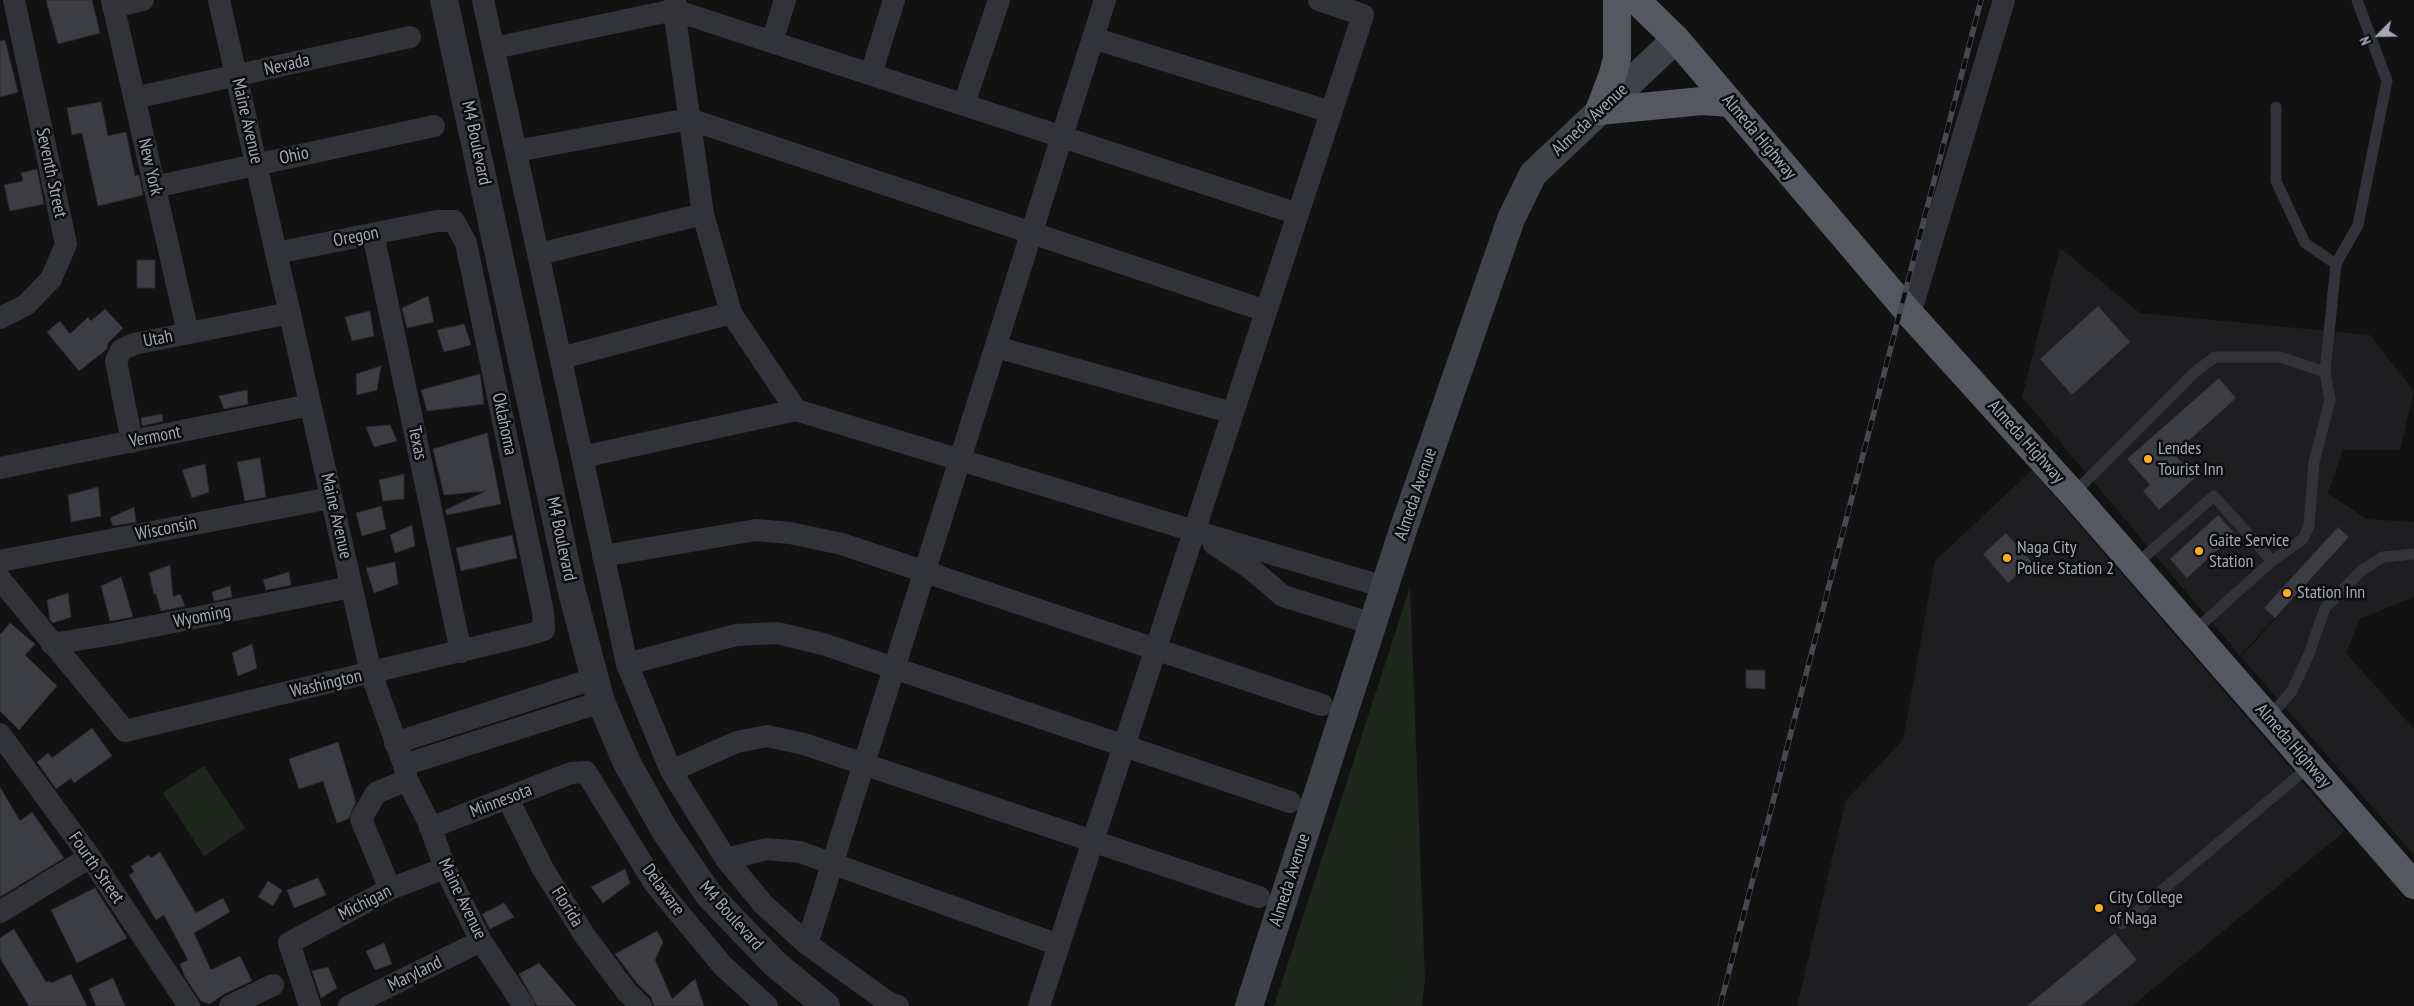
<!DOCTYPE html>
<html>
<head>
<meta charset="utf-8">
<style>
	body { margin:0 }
	#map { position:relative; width:2414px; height:1006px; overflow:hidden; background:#121213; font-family:"PT Sans Narrow",sans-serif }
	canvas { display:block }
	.north { position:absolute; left:2354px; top:10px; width:50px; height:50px; -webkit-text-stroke:4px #0d0d0e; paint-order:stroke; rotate:247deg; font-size:14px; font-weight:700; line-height:20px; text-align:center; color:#a2a8b5 }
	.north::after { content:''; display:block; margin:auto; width:18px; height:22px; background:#a2a8b5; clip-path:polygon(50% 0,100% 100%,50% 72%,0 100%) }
</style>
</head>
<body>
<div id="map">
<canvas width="2414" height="1006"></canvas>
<div class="north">N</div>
</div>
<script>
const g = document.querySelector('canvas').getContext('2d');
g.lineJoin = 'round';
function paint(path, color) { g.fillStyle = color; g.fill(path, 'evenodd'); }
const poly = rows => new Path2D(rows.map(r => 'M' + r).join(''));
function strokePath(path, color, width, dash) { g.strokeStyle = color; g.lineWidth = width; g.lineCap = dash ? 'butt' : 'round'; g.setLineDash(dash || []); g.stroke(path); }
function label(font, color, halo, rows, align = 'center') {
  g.font = font + ' "PT Sans Narrow",sans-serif'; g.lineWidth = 5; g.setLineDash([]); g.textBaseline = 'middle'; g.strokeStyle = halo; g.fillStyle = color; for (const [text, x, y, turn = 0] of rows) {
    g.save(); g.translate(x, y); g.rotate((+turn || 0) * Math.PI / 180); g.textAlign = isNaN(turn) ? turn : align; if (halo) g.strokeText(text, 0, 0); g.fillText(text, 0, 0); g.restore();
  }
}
paint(poly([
	[2060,248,2140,313,2370,335,2414,391,2400,450,2343,450,2328,493,2366,519,2414,522,2414,597,2360,619,2346,653,2414,729,2414,855,2241,657,2354,531,2240,656,2022,397],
	[2032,470,2345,831,2132,1006,1797,1006,1846,800,1903,740,1935,561]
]), '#1e1e20');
paint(poly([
	[1410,587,1425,980,1422,1006,1274,1006],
	[204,766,245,828,204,856,163,793]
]), '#1e261e');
const building = poly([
	[46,0,92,0,100,33,58,44,46,0],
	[5,40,18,92,0,97,0,41,5,40],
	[101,102,108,136,126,132,135,176,139,175,143,195,98,206,82,133,72,135,67,108,101,102],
	[37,169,44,204,10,211,4,185,23,181,21,173,37,169],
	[137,260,155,260,155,288,137,288,137,260],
	[428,296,434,322,407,328,402,308,428,296],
	[2098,306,2130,342,2072,395,2040,359,2098,306],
	[105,309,123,328,108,343,107,349,79,371,47,332,60,321,70,334,88,317,91,321,105,309],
	[370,311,374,336,352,341,345,317,370,311],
	[464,324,471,345,444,352,437,330,464,324],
	[381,366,377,390,357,395,356,374,381,366],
	[480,374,484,404,427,411,421,390,480,374],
	[2219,378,2236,398,2174,454,2195,478,2159,510,2143,491,2150,485,2127,459,2219,378],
	[247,390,248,404,224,409,219,396,247,390],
	[162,414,163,421,142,426,141,418,162,414],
	[390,425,397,441,374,447,366,427,390,425],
	[487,433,501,504,447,515,445,510,486,491,444,495,433,449,487,433],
	[260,458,266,497,245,501,237,462,260,458],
	[205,464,209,492,192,498,182,470,205,464],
	[404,474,404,499,383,501,379,480,404,474],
	[98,487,101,516,71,522,68,495,98,487],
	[381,506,386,529,362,536,356,513,381,506],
	[134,507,136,522,113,526,110,518,134,507],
	[2218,515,2235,534,2187,578,2170,559,2218,515],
	[412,525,415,546,395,553,390,535,412,525],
	[2338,527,2349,537,2275,618,2264,608,2338,527],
	[2006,533,2032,562,2008,583,1983,554,2006,533],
	[512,535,517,558,461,571,456,548,512,535],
	[395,562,398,584,374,593,366,568,395,562],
	[170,565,173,597,180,594,185,606,161,611,156,594,154,594,149,573,170,565],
	[289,572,291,585,266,590,263,580,289,572],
	[121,577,133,617,110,621,101,586,121,577],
	[230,586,232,597,214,601,212,592,230,586],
	[68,593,71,617,53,623,50,620,47,600,68,593],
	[10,623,35,644,25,655,57,686,19,730,0,711,0,635,10,623],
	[252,644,257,668,238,676,232,653,252,644],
	[1746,670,1765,670,1765,689,1746,688,1746,670],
	[92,728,112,756,74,783,71,778,56,789,37,762,48,753,52,758,92,728],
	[338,742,356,802,348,819,337,823,323,781,299,789,289,759,338,742],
	[0,787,20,821,32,812,64,858,0,897,0,787],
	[160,852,196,913,223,898,230,912,194,933,211,970,240,956,252,981,224,994,210,1004,201,1001,185,977,180,964,188,960,164,915,156,920,129,875,134,872,131,866,149,855,151,858,160,852],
	[625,869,630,883,603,903,591,887,625,869],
	[318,878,326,895,294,908,287,890,318,878],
	[268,881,282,890,273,906,258,897,268,881],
	[95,888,127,938,77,963,51,910,95,888],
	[504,903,514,917,490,929,482,914,504,903],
	[14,929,46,982,50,981,51,983,71,974,87,1006,29,1006,0,958,0,938,14,929],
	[657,931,663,942,655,960,672,999,695,979,704,1006,654,1006,651,997,636,982,615,954,657,931],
	[2115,933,2137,960,2081,1006,2027,1006,2115,933],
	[384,943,392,964,375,970,366,951,384,943],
	[539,963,576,1006,537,1006,519,974,539,963],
	[328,967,337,988,321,998,312,971,328,967],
	[113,978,125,1006,96,1006,89,989,113,978]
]);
paint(building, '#3c3d43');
strokePath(building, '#2b2b2f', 1);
strokePath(poly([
	[2276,107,2276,181,2305,243,2336,264],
	[2073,494,2195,372,2215,357,2280,357,2325,372],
	[2272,561,2303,539,2309,526,2314,462,2330,400,2325,372,2336,264,2358,225,2387,81,2357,0],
	[2135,565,2214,496,2272,561,2193,632],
	[2268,718,2292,691,2309,654,2325,608,2362,570,2383,557,2414,554],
	[2122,924,2310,766]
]), '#323338', 11);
strokePath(poly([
	[112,0,188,333],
	[219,0,371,673,404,765,407,780,429,823,445,868,481,941,524,1006],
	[483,0,627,664,671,771,726,859,763,904,807,944,889,1003,898,1006],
	[675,0,674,10,703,214,731,313,796,410],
	[113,7,143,0],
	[1093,38,1331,112],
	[772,42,785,0],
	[494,48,674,10,1298,214],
	[871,74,894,0],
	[134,98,410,37],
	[964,104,999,0],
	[516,151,689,119,1266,311],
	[154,187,434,126],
	[373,234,461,652],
	[539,254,703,214],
	[1910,314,2004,0],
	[0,318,26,305,51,279,66,244,14,0],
	[996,347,1233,413],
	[561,358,731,313],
	[132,442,116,361,121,350,134,344,290,313],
	[582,457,796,410,1194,531,1385,587],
	[0,468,310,405],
	[1214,544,1250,568,1283,596,1373,624],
	[603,556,756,530,790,533,842,544,1322,705],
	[0,561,331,498],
	[0,579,125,731,527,635,544,630,543,612,466,243,454,221,437,221,276,253],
	[52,644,113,634,351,587],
	[627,664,736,635,777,633,823,644,1290,802],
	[0,734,90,857,189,1006],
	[395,743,593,679],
	[404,765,601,702],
	[671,771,737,742,767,736,804,744,1259,897],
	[508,799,543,869,585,936,626,991,641,1006],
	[430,828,571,773,586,772,655,884,723,966,767,1006],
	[726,859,767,849,800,852,1059,945],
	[390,889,361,819,376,793,407,780],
	[0,912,90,857],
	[807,944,1105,0],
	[230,1006,273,985],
	[310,1006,289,943,390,889,445,868],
	[349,1006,481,941],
	[1039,1006,1363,15,1319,0]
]), '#323338', 22);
strokePath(poly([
	[444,0,571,588,601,702,627,763,664,829,709,895,774,963,826,1006]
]), '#323338', 28);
strokePath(poly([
	[1249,1006,1404,527,1511,219,1533,174,1676,39]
]), '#404249', 28);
strokePath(poly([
	[1617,0,1617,58,1613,74,1599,111,1702,101,1730,103],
	[1636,0,1676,39,1910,314,2073,494,2414,885]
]), '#565861', 28);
const rail = poly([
	[1720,1006,1981,0]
]);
strokePath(rail, '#474950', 5.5);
strokePath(rail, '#0d0d0e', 4, [11]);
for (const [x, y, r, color] of [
	[2148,459,5,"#fdae20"],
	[2199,551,5,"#fdae20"],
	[2007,558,5,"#fdae20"],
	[2287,593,5,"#fdae20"],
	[2099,908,5,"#fdae20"]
]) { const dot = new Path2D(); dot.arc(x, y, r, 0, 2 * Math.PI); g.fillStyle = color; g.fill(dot); strokePath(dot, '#0d0d0e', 2); }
label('18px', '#a2a8b5', '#0d0d0e', [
	["Nevada",287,65,-13],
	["Almeda Avenue",1590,120,-43],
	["Maine Avenue",247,121,77],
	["Almeda Highway",1759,137,50],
	["M4 Boulevard",476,143,78],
	["Ohio",294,156,-12],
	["New York",150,167,77],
	["Seventh Street",51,173,78],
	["Oregon",356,237,-11],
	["Utah",158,339,-11],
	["Oklahoma",504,424,78],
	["Vermont",155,437,-11],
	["Almeda Highway",2026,442,48],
	["Texas",417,443,78],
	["Almeda Avenue",1416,494,-71],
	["Maine Avenue",336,516,77],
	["Wisconsin",166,529,-11],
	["M4 Boulevard",561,539,78],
	["Wyoming",202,617,-11],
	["Washington",326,684,-13],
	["Almeda Highway",2293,746,49],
	["Minnesota",501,801,-21],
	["Fourth Street",96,868,55],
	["Almeda Avenue",1290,880,-72],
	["Delaware",663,890,54],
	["Maine Avenue",462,899,64],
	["Michigan",365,903,-27],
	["Florida",567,907,58],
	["M4 Boulevard",731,916,48],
	["Maryland",415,974,-26]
]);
label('18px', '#a2a8b5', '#0d0d0e', [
	["Lendes",2158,449],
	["Tourist Inn",2158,470],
	["Gaite Service",2209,541],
	["Station",2209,562],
	["Naga City",2017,548],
	["Police Station 2",2017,569],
	["Station Inn",2297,593],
	["City College",2109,898],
	["of Naga",2109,919]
], 'left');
</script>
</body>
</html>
